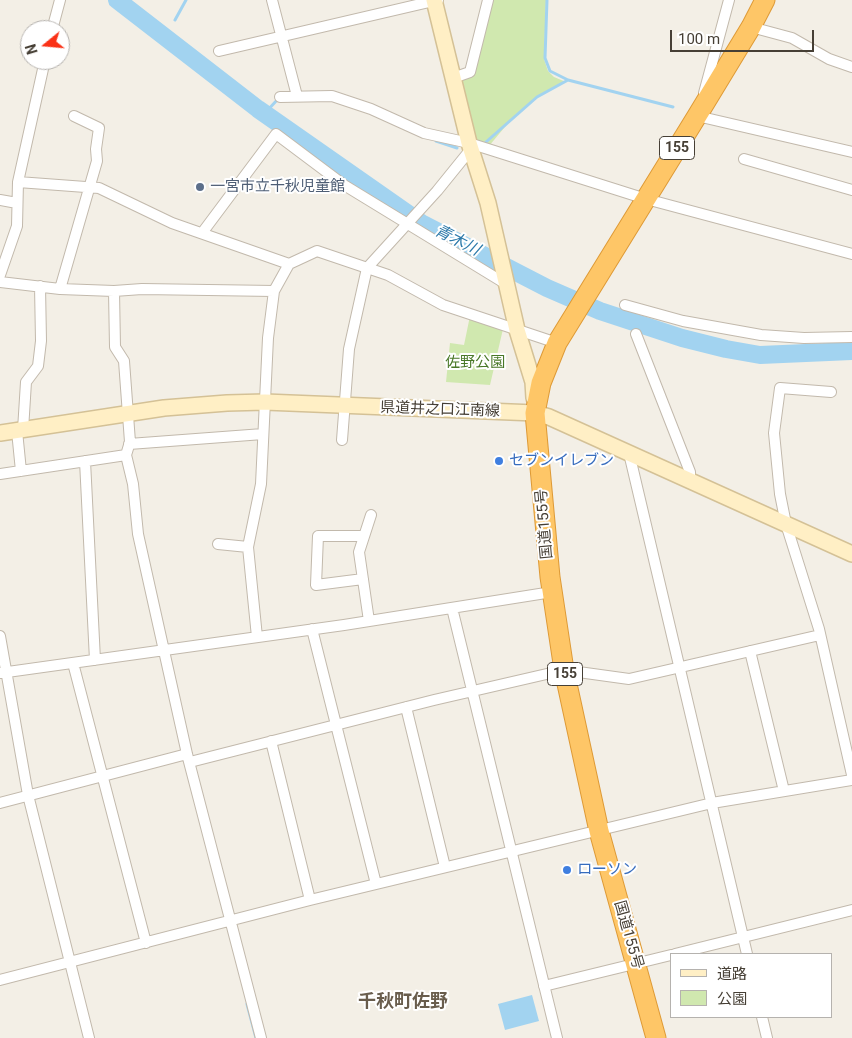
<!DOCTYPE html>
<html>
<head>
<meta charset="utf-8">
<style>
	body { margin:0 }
	#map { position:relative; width:852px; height:1038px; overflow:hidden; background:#f3efe6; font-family:Roboto,"Noto Sans JP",sans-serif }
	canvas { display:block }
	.legend { position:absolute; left:670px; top:953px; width:162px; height:65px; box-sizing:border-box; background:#fff; border:1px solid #b5b2ae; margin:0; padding:6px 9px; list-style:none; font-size:15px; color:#463f35 }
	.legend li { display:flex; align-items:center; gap:10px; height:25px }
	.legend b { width:25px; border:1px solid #b5b2ae }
	.north { position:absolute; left:20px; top:20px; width:50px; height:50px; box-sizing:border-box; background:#fff; border:1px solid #b5b2ae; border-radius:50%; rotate:253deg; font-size:14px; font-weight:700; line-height:20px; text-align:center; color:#463f35 }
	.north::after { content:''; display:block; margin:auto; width:18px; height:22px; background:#fa3116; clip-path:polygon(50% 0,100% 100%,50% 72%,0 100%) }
	.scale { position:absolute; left:670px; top:30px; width:144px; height:22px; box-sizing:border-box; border:2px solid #463f35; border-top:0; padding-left:6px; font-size:15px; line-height:18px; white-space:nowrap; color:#463f35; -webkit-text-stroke:4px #fff; paint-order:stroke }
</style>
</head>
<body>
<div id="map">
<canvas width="852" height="1038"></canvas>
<ul class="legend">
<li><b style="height:6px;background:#ffefc5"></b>道路</li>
<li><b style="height:14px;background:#d0e8af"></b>公園</li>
</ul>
<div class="north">N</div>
<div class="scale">100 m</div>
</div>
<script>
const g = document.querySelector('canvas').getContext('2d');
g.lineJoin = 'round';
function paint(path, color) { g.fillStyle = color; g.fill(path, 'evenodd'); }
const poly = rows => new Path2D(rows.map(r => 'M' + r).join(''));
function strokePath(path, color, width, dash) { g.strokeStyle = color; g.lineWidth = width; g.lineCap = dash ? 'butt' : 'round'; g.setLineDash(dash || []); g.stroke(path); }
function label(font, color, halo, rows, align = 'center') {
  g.font = font + ' Roboto,"Noto Sans JP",sans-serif'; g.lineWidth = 4; g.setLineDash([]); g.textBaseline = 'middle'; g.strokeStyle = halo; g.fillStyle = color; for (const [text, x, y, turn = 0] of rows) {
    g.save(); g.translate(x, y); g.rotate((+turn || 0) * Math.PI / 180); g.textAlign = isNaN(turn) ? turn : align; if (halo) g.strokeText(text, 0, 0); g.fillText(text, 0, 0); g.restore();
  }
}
paint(poly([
	[490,0,546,0,544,59,548,71,554,77,566,82,537,97,509,122,489,146,471,149,453,78,470,72],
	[470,316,503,329,490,385,446,382,450,343,464,345]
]), '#d0e8af');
paint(poly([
	[532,995,539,1021,505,1030,498,1004]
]), '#a2d3f0');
strokePath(poly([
	[547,0,545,58,550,71,568,80],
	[175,20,186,0],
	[265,113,278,99],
	[436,141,457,148],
	[486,142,537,97,568,80,673,107],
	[247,1004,256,1038]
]), '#a2d3f0', 3);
strokePath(poly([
	[117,0,258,109,421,223,547,288,600,311,682,338,726,349,760,355,852,351]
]), '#a2d3f0', 18);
const street = poly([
	[272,0,297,96],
	[751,27,792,38,829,59,852,67],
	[52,30,60,0],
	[219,51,438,0],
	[453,78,470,72,488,0],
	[704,93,729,0],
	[280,97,332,96,371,109,424,133,469,143,646,199,852,254],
	[698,114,697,116,852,152],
	[744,159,852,190],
	[18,182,99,188,172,223,289,264],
	[0,200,17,203],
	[202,233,276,134,344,185,506,284],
	[0,275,17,226,18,182,45,60],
	[0,282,60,289,114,291,142,289,274,291],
	[60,289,97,161,96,149,99,128,74,116],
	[114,291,115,347,124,361,130,442,126,455,133,484,138,534,187,754,261,1038],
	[625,305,683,321,761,335,804,338,852,337],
	[636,334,690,472,690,480],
	[831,392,780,388,774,433,780,494,786,524,819,629,852,775],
	[23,430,26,382,38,366,41,341,40,286],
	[17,431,21,471],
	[342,440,349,349,367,268,437,191,471,149],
	[129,444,263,434],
	[629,453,747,954],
	[85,461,95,660],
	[0,474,126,455],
	[218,544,248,547],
	[363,579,316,585,318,536,364,536],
	[452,608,557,1038],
	[369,621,359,552,371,515],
	[312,629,376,884],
	[0,636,28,795,89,1038],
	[257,637,248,547,261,484,268,338,274,291,289,264,317,251,388,275,443,305,557,343],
	[750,651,784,791],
	[73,663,146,943],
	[0,673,344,625,552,592],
	[406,707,445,867],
	[271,741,310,900],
	[190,762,434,700,564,670,629,679,820,635],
	[0,803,187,754],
	[675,954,852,910],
	[0,980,310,900,712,803,852,780],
	[544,986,671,955],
	[762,1017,767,1038]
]);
const secondary = poly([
	[434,0,469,143,488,203,517,330,533,382,534,398],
	[0,433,164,408,227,403,265,402,535,413,549,417,852,554]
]);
const highway = poly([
	[656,1038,599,831,564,670,550,577,535,413,541,383,557,343,697,116,751,27,765,0]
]);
strokePath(street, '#c2b9ac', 12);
strokePath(secondary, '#d4c196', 18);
strokePath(highway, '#de9a36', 21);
strokePath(street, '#fff', 10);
strokePath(secondary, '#ffefc5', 15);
strokePath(highway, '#fec667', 19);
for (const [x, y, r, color] of [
	[200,187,5,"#5c6f8a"],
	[499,461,5,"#3f7fe0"],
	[567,870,5,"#3f7fe0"]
]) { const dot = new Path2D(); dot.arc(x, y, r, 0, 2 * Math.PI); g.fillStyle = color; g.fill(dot); strokePath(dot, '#fff', 2); }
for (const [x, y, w] of [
	[677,148,35],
	[565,674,35]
]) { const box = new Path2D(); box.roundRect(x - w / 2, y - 11.5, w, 23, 4); g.fillStyle = '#fff'; g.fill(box); strokePath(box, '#463f35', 1); }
label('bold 14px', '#463f35', null, [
	["155",677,148],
	["155",565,674]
]);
label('15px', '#4e5e75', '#fff', [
	["一宮市立千秋児童館",210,187]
], 'left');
label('15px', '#497828', '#fff', [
	["佐野公園",475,363]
]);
label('15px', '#463f35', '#fff', [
	["県道井之口江南線",440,410,2],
	["国道155号",545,524,-95],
	["国道155号",628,935,74]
]);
label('15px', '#366cbe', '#fff', [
	["セブンイレブン",509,461],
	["ローソン",577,870]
], 'left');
label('italic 16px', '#2d7aaa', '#fff', [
	["青木川",457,241,27]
]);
label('bold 18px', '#695d4d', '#fff', [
	["千秋町佐野",403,1002]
]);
</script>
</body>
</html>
